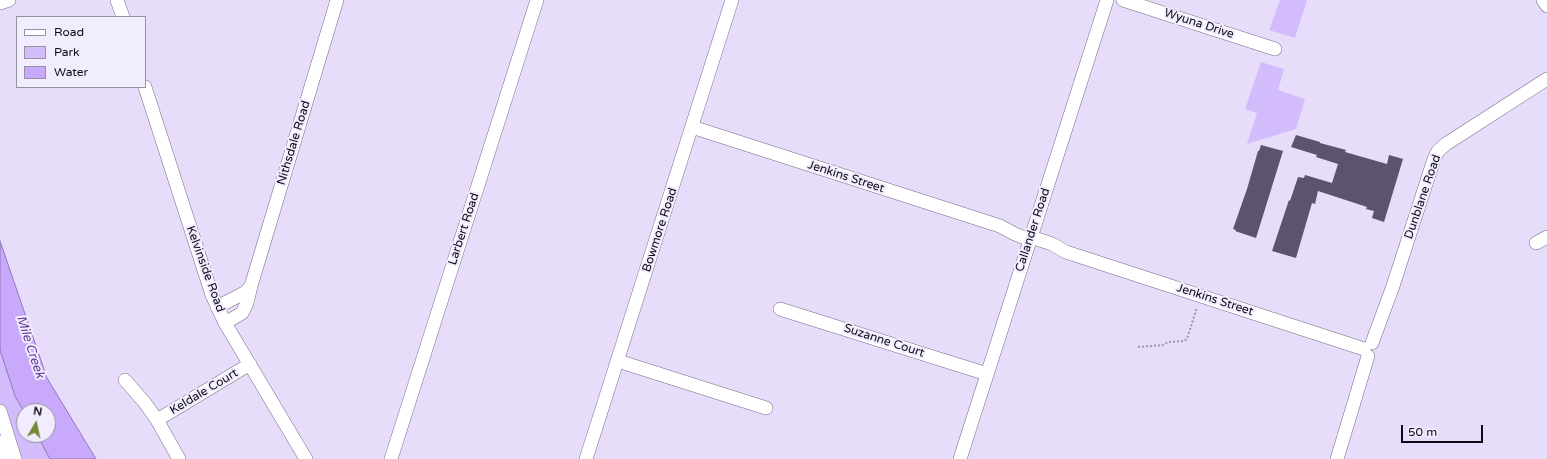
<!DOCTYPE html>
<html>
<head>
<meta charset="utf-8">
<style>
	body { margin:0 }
	#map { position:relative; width:1547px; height:459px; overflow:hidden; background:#e7ddfb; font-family:"Varela Round",sans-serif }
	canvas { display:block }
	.legend { position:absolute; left:16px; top:16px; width:130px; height:72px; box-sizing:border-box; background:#f2ecff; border:1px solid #9792a1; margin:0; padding:5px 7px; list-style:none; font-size:12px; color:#0e0a14 }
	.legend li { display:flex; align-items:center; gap:8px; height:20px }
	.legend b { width:20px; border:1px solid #9792a1 }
	.north { position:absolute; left:16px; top:403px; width:40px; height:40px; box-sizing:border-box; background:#f2ecff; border:1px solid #9792a1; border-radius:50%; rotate:9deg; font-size:11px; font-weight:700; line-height:16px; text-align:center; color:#0e0a14 }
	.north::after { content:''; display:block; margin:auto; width:14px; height:18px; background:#758838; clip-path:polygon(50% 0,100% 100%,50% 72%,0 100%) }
	.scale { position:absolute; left:1401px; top:425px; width:82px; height:18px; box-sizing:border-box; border:2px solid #0e0a14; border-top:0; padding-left:5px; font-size:12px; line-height:14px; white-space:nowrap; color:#0e0a14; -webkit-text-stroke:3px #f2ecff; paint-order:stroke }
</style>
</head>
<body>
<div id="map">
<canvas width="1547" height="459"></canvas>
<ul class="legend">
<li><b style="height:5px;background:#fff"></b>Road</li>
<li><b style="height:11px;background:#d3bcfb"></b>Park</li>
<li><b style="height:11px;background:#c8a9fc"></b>Water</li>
</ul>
<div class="north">N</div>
<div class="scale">50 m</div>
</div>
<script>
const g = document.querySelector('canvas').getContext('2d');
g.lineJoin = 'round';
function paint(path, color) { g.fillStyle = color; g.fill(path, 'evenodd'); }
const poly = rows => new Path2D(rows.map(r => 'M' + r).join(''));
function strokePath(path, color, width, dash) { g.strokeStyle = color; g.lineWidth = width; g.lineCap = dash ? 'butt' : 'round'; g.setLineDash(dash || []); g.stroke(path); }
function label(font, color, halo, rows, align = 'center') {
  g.font = font + ' "Varela Round",sans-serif'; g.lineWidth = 4; g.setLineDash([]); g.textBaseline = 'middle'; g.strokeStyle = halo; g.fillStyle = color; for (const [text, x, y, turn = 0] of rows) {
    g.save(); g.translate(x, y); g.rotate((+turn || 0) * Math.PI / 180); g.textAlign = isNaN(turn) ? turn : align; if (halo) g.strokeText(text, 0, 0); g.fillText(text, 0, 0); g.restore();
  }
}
paint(poly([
	[1280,0,1307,0,1295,38,1269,30],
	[1261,62,1284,69,1278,90,1305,99,1296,129,1247,144,1257,113,1245,109],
	[0,350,15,396,24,412,24,435,37,435,50,459,0,459]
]), '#d3bcfb');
const water = poly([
	[0,241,47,378,96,459,50,459,37,435,48,435,48,411,24,412,15,396,0,350,0,241]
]);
paint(water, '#c8a9fc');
strokePath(water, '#9079b6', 1);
paint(poly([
	[1296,135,1320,142,1320,143,1346,150,1345,152,1387,164,1389,155,1403,159,1384,222,1372,218,1374,211,1366,209,1367,207,1318,191,1315,204,1312,203,1296,258,1272,251,1289,200,1290,201,1298,177,1304,178,1305,175,1332,183,1338,164,1316,157,1317,155,1291,147],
	[1261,145,1283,151,1256,238,1235,231,1236,230,1233,229,1247,189,1258,151,1259,151]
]), '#5c536c');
const minor = poly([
	[117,0,123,17],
	[1123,0,1275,49],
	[1543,0,1547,6],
	[0,3,9,0],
	[145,87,212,295,225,323,306,459],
	[692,127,1000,226,1015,234,1030,240],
	[1031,237,1052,244,1066,252,1364,349],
	[1536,243,1547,237],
	[217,307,246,292,251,286],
	[780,309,987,374],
	[225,323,242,313,247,303,251,286,337,0],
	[1372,343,1393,286,1434,159,1438,151,1446,144,1547,79],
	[618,361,766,408],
	[125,380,145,403,157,420,179,459],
	[0,411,15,459],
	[157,420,250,364],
	[0,442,5,459],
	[391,459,537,0],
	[586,459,732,0],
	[960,459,1107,0],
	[1337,459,1368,356]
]);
strokePath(minor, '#766d87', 14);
strokePath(poly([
	[1138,347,1163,345,1168,342,1184,341,1187,339,1197,307]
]), '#9e96ae', 2, [2, 2]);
strokePath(minor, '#fff', 13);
label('12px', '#0e0a14', '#f2ecff', [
	["Wyuna Drive",1199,24,18],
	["Nithsdale Road",294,143,-73],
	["Jenkins Street",846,177,18],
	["Dunblane Road",1423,197,-71],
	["Larbert Road",464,229,-72],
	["Bowmore Road",660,230,-72],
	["Callander Road",1033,230,-72],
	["Kelvinside Road",205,269,70],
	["Jenkins Street",1215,300,18],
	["Suzanne Court",884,341,18],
	["Keldale Court",204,392,-31]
]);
label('italic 13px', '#653b9b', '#f2ecff', [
	["Mile Creek",30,347,72]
]);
</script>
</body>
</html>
